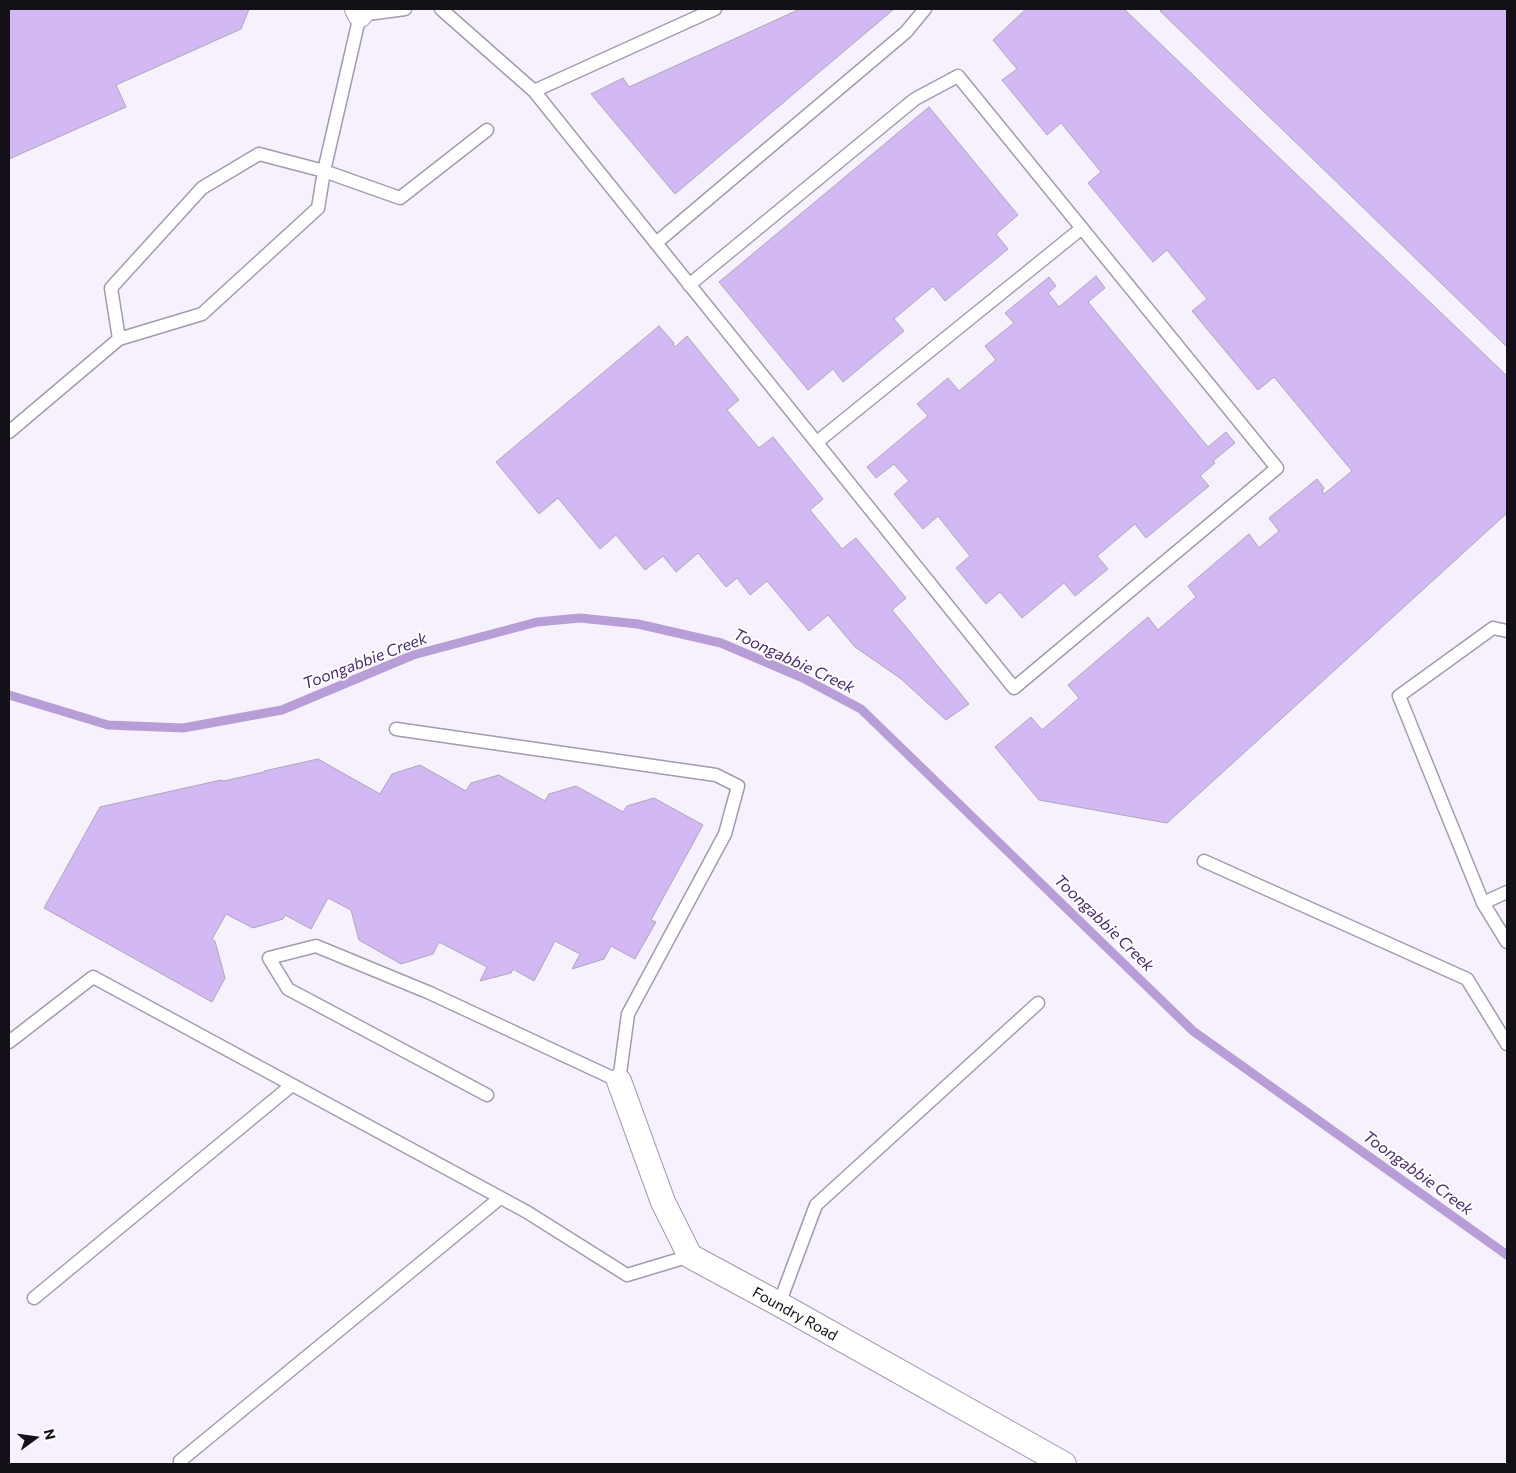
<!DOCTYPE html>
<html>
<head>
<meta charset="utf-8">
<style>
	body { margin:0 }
	#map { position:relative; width:1516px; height:1473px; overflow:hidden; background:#f6f1fd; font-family:Commissioner,sans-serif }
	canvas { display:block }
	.frame { position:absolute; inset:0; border:10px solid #131017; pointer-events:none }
	.north { position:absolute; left:10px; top:1413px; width:50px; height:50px; -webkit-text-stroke:4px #fff; paint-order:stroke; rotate:76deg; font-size:14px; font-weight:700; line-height:20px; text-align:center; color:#131017 }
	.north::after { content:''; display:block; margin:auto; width:18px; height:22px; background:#131017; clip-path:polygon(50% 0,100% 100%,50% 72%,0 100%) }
</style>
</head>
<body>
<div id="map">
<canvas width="1516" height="1473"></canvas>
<div class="frame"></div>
<div class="north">N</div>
</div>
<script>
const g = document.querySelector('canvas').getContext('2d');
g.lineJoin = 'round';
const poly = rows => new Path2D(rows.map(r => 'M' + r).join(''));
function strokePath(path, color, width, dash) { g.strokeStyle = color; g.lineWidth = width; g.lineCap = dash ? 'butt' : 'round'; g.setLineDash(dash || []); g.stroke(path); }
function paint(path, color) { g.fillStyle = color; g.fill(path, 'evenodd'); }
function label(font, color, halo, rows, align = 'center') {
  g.font = font + ' Commissioner,sans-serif'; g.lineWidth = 4; g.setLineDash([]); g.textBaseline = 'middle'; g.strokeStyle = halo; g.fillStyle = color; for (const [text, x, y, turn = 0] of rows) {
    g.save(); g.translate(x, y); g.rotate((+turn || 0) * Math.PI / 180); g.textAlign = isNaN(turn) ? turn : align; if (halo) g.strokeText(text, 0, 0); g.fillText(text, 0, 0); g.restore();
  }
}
strokePath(poly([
	[9,695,108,725,183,728,282,710,413,655,537,622,580,618,638,624,721,643,803,678,861,709,1193,1031,1507,1255]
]), '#b79ed7', 9);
const building = poly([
	[9,9,249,9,241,29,116,85,126,107,9,159,9,9],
	[800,9,894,9,675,194,591,94,623,78,629,87,800,9],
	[1026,9,1124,9,1507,376,1507,513,1167,823,1039,800,995,747,1031,717,1042,730,1079,698,1068,685,1148,617,1158,630,1196,597,1188,586,1249,534,1259,548,1279,531,1269,518,1317,479,1324,488,1322,491,1324,494,1352,471,1274,377,1258,390,1192,311,1207,299,1167,250,1153,262,1088,183,1101,172,1061,123,1047,135,1002,80,1017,69,993,40,1026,9],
	[1162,9,1507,9,1507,347,1160,11,1162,9],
	[929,107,1018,215,996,234,1008,249,945,301,933,286,894,319,904,331,843,382,833,369,808,390,719,282,929,107],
	[1096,276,1105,288,1088,302,1208,447,1226,432,1235,443,1213,461,1215,463,1200,476,1209,486,1146,538,1135,524,1097,556,1108,569,1075,596,1064,583,1022,618,1000,592,986,604,956,568,970,556,938,516,923,529,894,494,909,481,894,464,876,478,867,467,928,416,917,404,948,378,959,391,996,360,985,346,1014,323,1005,313,1049,277,1056,286,1048,293,1059,307,1096,276],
	[659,326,674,343,673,344,675,347,687,336,739,400,727,410,759,448,773,437,823,499,810,510,842,549,856,538,906,598,892,610,969,704,946,720,900,678,855,647,828,615,809,631,767,581,750,595,737,578,726,587,698,553,676,572,663,556,645,570,616,535,600,549,558,498,539,514,496,462,659,326],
	[318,759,380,794,392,774,420,765,466,791,471,783,499,775,545,801,549,794,576,786,623,812,627,806,654,798,703,825,651,920,656,922,635,959,611,946,604,959,572,969,580,954,555,941,534,981,513,969,511,973,480,981,487,967,439,942,433,954,401,964,359,940,351,910,328,898,311,929,285,915,283,919,253,928,226,914,212,939,215,941,225,978,212,1002,44,908,100,807,221,780,224,781,264,772,264,771,318,759]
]);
paint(building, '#d3b9f4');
strokePath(building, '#ada5b9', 1);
const lane = poly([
	[405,9,360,15,324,171,400,198,487,130],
	[441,9,534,91,656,243,1014,688,1277,468,958,76,915,99,689,285],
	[534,91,715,9],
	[259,154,324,171,318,208,202,314,119,339,111,288,202,188,259,154],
	[656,243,906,32,925,9],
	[9,432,119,339],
	[817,442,1082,228],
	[1507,631,1493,628,1399,696,1483,903,1507,942],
	[396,729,716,775,738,786,725,834,628,1014,619,1081,430,993,316,946,269,958,288,989,487,1095],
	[1204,861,1467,979,1507,1044],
	[1483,903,1507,892],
	[9,1042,93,977,527,1212,627,1275,690,1256],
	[34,1298,292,1085],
	[779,1304,816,1205,1038,1003],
	[180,1461,500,1198]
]);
const street = poly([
	[357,9,360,15],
	[619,1081,663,1202,690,1256,779,1304,1064,1464]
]);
strokePath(lane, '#a39bae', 15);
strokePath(street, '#a39bae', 26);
strokePath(lane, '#fff', 12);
strokePath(street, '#fff', 24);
label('15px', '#131017', '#fff', [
	["Foundry Road",795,1314,29]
]);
label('italic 16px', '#4b296d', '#fff', [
	["Toongabbie Creek",365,661,-21],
	["Toongabbie Creek",794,661,25],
	["Toongabbie Creek",1104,923,44],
	["Toongabbie Creek",1418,1173,36]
]);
</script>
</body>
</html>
